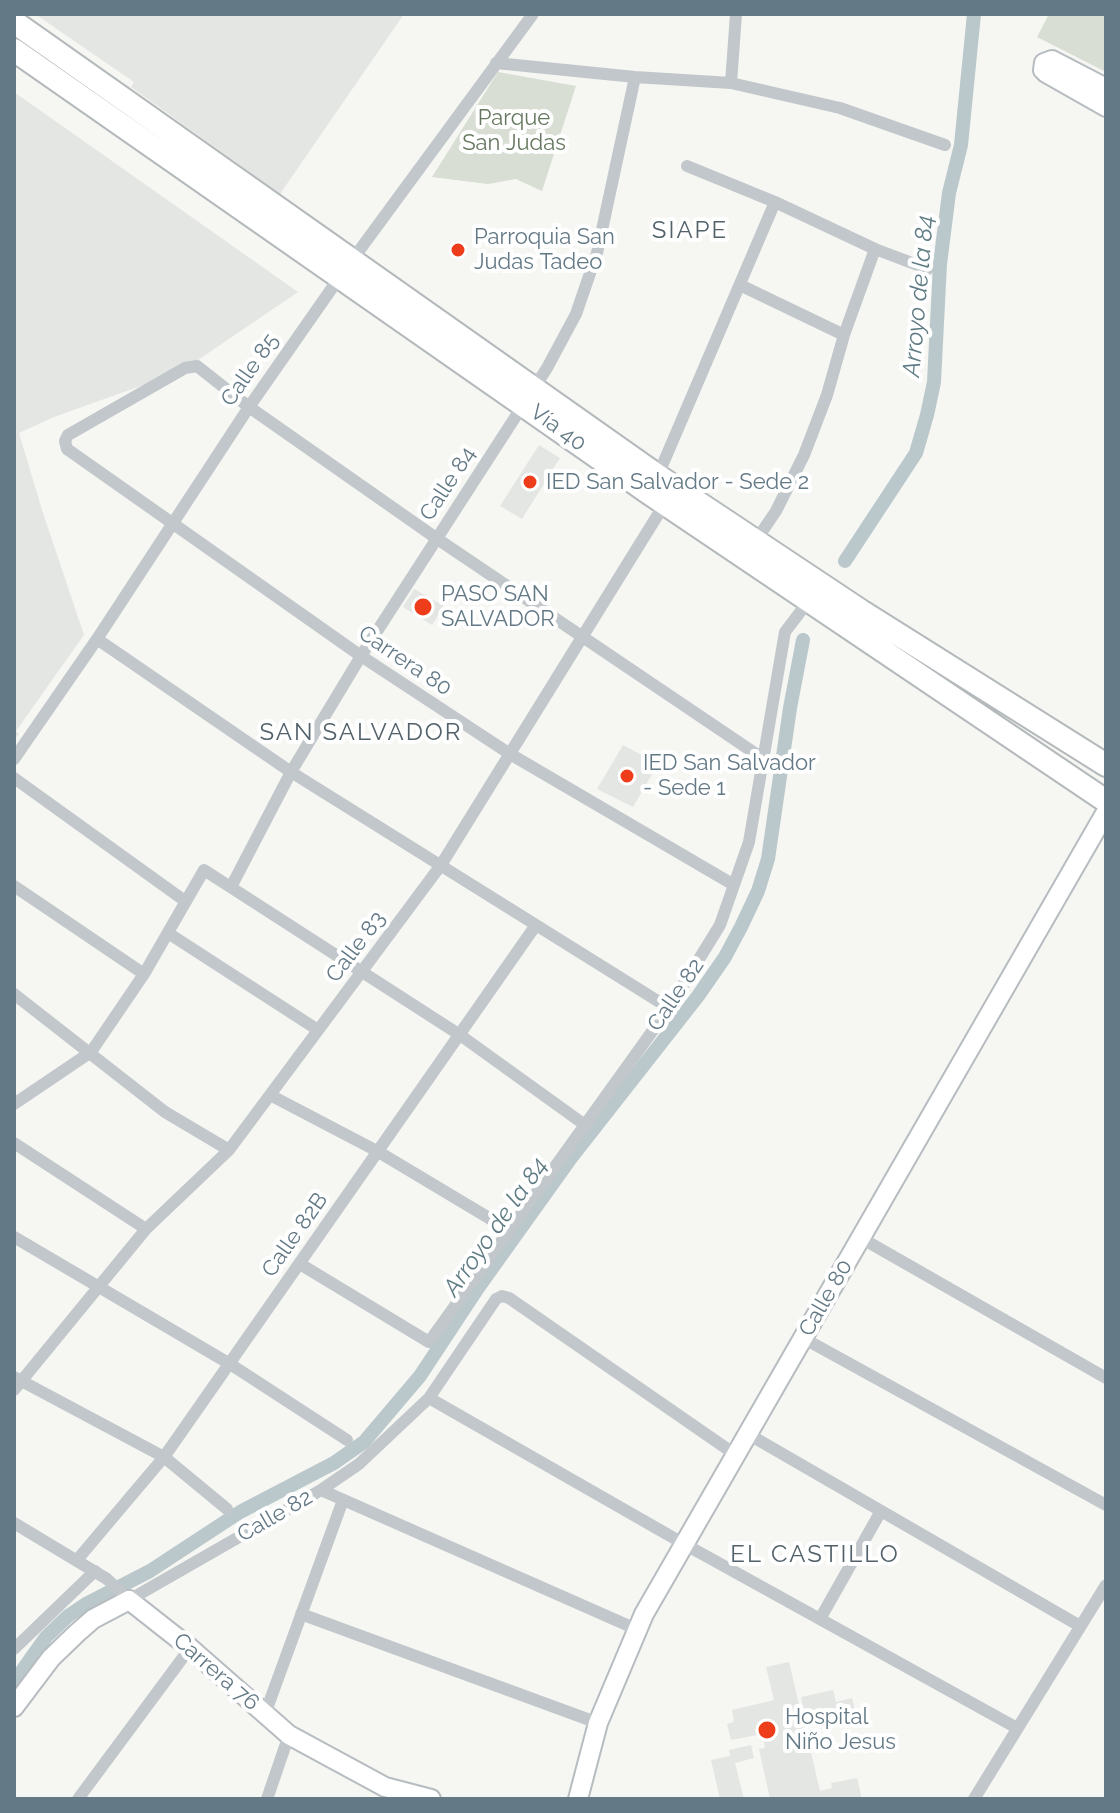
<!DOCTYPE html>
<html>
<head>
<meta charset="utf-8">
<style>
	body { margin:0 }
	#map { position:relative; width:1120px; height:1813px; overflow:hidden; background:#f6f6f3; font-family:Raleway,sans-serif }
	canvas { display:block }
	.frame { position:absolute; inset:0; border:16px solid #637986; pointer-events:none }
</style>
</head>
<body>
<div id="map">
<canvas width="1120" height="1813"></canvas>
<div class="frame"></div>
</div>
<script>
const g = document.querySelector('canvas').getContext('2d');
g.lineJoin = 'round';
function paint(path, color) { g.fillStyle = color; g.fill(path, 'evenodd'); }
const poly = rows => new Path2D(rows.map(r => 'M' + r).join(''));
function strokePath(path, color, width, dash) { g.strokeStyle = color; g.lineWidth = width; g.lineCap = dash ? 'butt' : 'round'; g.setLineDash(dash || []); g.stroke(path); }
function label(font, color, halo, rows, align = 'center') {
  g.font = font + ' Raleway,sans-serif'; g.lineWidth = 8; g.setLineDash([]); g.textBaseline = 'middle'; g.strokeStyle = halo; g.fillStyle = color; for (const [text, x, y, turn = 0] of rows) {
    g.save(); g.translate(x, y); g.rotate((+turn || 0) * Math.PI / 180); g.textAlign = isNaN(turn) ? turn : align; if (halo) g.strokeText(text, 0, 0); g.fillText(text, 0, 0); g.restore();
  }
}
paint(poly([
	[35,14,404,14,280,194,131,87,134,82],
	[14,92,298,292,198,360,149,383,54,417,19,433,42,510,84,635,16,731,19,734,14,740],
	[539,445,560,458,522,519,500,506],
	[414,589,444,606,432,625,403,607],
	[623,745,658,764,633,807,597,789],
	[789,1662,800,1709,803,1708,801,1697,833,1690,836,1702,852,1698,856,1715,805,1727,820,1791,832,1788,831,1783,857,1778,862,1799,770,1799,759,1749,765,1748,762,1734,731,1740,727,1724,734,1722,732,1710,774,1700,766,1667],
	[751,1745,754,1758,735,1763,744,1799,720,1799,711,1760,730,1756,729,1750]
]), '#e4e6e4');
paint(poly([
	[1049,14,1106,14,1106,72,1037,37],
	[498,72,576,86,542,191,516,179,488,184,432,177]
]), '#d8ded3');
strokePath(poly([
	[845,561,916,453,927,415,934,382,940,264,949,193,961,145,974,14],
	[14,1682,46,1637,68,1616,86,1604,150,1571,240,1512,334,1463,364,1442,420,1376,478,1288,571,1158,698,996,725,957,741,927,758,891,768,859,790,708,803,640]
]), '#bac8cb', 14);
const secondary = poly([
	[1106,88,1052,60,1044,63,1043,70,1046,73,1106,107],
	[14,1707,51,1658,77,1633,93,1619,129,1600,190,1648,289,1735,385,1787,431,1799],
	[578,1799,598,1723,644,1614,1106,812]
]);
const highway = poly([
	[14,22,658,476,861,611,1106,765],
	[14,50,649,493,1106,801]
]);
strokePath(secondary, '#b6bcc0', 22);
strokePath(highway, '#b4b9bc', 26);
strokePath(poly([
	[496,63,635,77,731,83,840,108,945,145],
	[731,83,736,14],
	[687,166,775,202,875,249,928,269],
	[740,285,844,335],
	[656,480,775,202],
	[755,542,776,511,804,455,827,395,844,335,875,249],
	[97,639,291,772,669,1008],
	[14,759,97,639,249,407,339,278,533,14],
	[14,778,185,901],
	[734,885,510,754,361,656,67,449,65,441,68,435,185,368,197,366,249,407,436,538,765,760],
	[14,886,144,974],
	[231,887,291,772,361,656,547,368,576,314,597,253,635,77],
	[168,933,318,1030],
	[14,994,165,1112,229,1150],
	[270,1095,377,1151,509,1230],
	[14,1104,91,1052,144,974,204,870,460,1035,585,1125],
	[14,1143,146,1229],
	[14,1237,230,1364,347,1440],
	[861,1238,1106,1378],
	[300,1264,429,1342,669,1008,720,925,749,842,785,632,810,599],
	[803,1338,1106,1505],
	[14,1377,164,1457,227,1509],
	[14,1390,146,1229,229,1150,441,865,667,500],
	[429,1398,686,1545,1017,1728],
	[748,1434,1080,1626],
	[321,1490,636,1629],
	[14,1523,107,1579,129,1600,321,1490,359,1464,429,1398,496,1299,502,1296,509,1298,736,1455],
	[77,1560,164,1457,536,925],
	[301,1614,598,1723],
	[820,1619,881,1511],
	[14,1649,95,1571],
	[265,1714,343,1500],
	[78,1799,190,1648],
	[267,1799,289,1735],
	[974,1799,1106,1585]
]), '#c1c7ca', 12);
strokePath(secondary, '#fff', 18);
strokePath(highway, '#fff', 22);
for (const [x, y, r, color] of [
	[458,250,8,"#ee3d1b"],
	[530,482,8,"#ee3d1b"],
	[423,607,10,"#ee3d1b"],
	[627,776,8,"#ee3d1b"],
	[767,1730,10,"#ee3d1b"]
]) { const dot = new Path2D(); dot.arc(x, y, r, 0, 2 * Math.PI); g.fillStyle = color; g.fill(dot); strokePath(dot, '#fff', 3); }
label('22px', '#66775f', '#fff', [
	["Parque",514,118],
	["San Judas",514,143]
]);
label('22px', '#637986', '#fff', [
	["Parroquia San",474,237],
	["Judas Tadeo",474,262],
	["IED San Salvador - Sede 2",546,482],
	["PASO SAN",441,594],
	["SALVADOR",441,619],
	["IED San Salvador",643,763],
	["- Sede 1",643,788],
	["Hospital",785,1717],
	["Niño Jesus",785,1742]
], 'left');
label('22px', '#637986', '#fff', [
	["Calle 85",250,370,-55],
	["Vía 40",558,428,36],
	["Calle 84",448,484,-57],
	["Carrera 80",405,661,34],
	["Calle 83",356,947,-53],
	["Calle 82",676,995,-56],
	["Calle 82B",295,1235,-55],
	["Calle 80",826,1298,-60],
	["Calle 82",275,1516,-30],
	["Carrera 76",216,1672,41]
]);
g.letterSpacing = '2px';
label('24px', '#52616a', '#fff', [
	["SIAPE",690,231],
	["SAN SALVADOR",361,733],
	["EL CASTILLO",815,1555]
]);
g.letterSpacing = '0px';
label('italic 24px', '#5f7b83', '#fff', [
	["Arroyo de la 84",919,296,-85],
	["Arroyo de la 84",496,1227,-55]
]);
</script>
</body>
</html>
